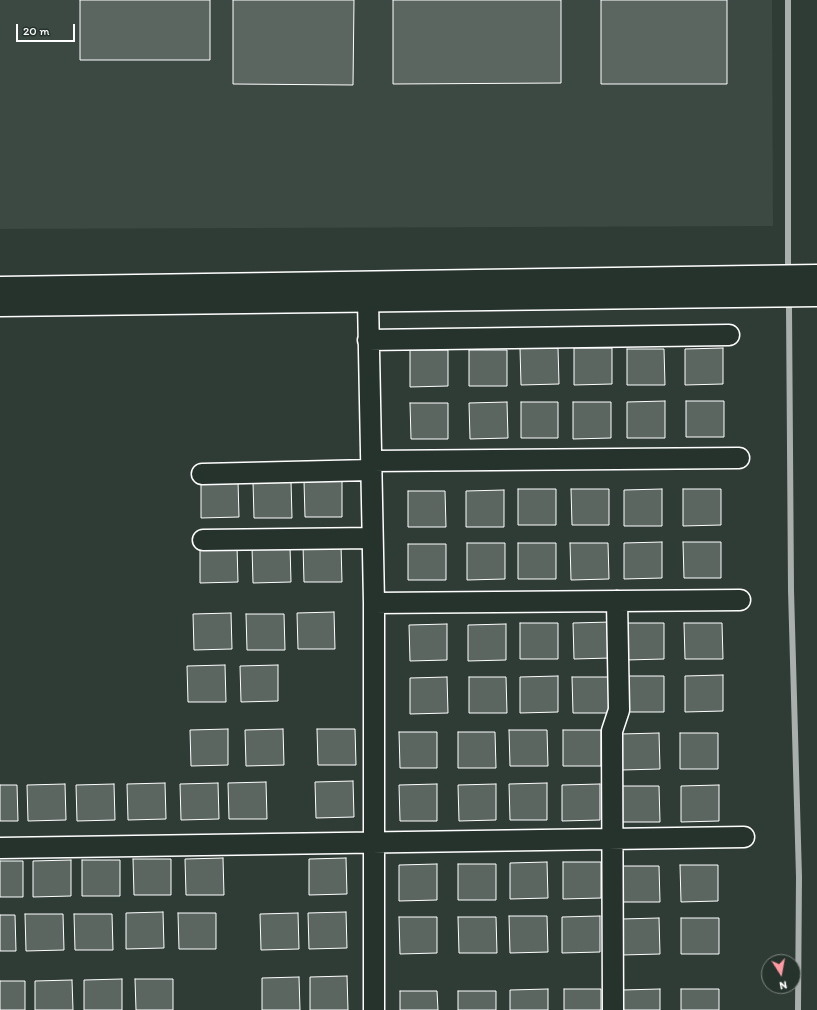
<!DOCTYPE html>
<html>
<head>
<meta charset="utf-8">
<style>
	body { margin:0 }
	#map { position:relative; width:817px; height:1010px; overflow:hidden; background:#2f3b35; font-family:Itim,sans-serif }
	canvas { display:block }
	.north { position:absolute; left:761px; top:954px; width:40px; height:40px; box-sizing:border-box; background:#26332d; border:1px solid #7d8581; border-radius:50%; rotate:169deg; font-size:11px; font-weight:700; line-height:16px; text-align:center; color:#fff }
	.north::after { content:''; display:block; margin:auto; width:14px; height:18px; background:#ff9aa2; clip-path:polygon(50% 0,100% 100%,50% 72%,0 100%) }
	.scale { position:absolute; left:16px; top:24px; width:59px; height:18px; box-sizing:border-box; border:2px solid #fff; border-top:0; padding-left:5px; font-size:12px; line-height:14px; white-space:nowrap; color:#fff; -webkit-text-stroke:3px #26332d; paint-order:stroke }
</style>
</head>
<body>
<div id="map">
<canvas width="817" height="1010"></canvas>
<div class="north">N</div>
<div class="scale">20 m</div>
</div>
<script>
const g = document.querySelector('canvas').getContext('2d');
g.lineJoin = 'round';
function paint(path, color) { g.fillStyle = color; g.fill(path, 'evenodd'); }
const poly = rows => new Path2D(rows.map(r => 'M' + r).join(''));
function strokePath(path, color, width, dash) { g.strokeStyle = color; g.lineWidth = width; g.lineCap = dash ? 'butt' : 'round'; g.setLineDash(dash || []); g.stroke(path); }
paint(poly([
	[0,0,772,0,773,226,0,229]
]), '#3c4842');
strokePath(poly([
	[788,0,788,265],
	[789,307,791,590,799,877,798,1010]
]), '#a9afac', 6);
const building = poly([
	[80,0,210,0,210,60,80,60,80,0],
	[233,0,354,0,353,85,233,84,233,0],
	[393,0,561,0,561,83,393,84,393,0],
	[601,0,727,0,727,84,601,84,601,0],
	[520,348,558,348,559,384,521,385,520,348],
	[574,348,612,348,612,384,574,385,574,348],
	[723,348,723,384,685,385,685,349,723,348],
	[627,349,664,349,665,385,627,385,627,349],
	[410,350,448,350,448,386,410,387,410,350],
	[469,350,507,350,507,386,469,386,469,350],
	[665,401,665,438,627,438,627,402,665,401],
	[686,401,724,401,724,437,686,437,686,401],
	[507,402,508,438,470,439,469,403,507,402],
	[521,402,558,402,558,438,521,438,521,402],
	[573,402,611,402,611,438,573,439,573,402],
	[410,403,448,403,448,439,411,439,410,403],
	[238,481,239,517,201,518,201,482,238,481],
	[291,481,292,518,254,518,253,482,291,481],
	[304,481,342,481,342,517,305,517,304,481],
	[518,489,556,489,556,525,518,525,518,489],
	[571,489,609,489,609,525,572,525,571,489],
	[662,489,662,526,624,526,624,490,662,489],
	[683,489,721,489,721,525,683,526,683,489],
	[504,490,504,527,466,527,466,491,504,490],
	[408,491,445,491,446,527,408,527,408,491],
	[662,542,662,578,624,579,624,543,662,542],
	[683,542,721,542,721,578,684,578,683,542],
	[467,543,505,543,505,579,467,580,467,543],
	[518,543,556,543,556,579,518,579,518,543],
	[570,543,608,543,609,579,571,580,570,543],
	[408,544,446,544,446,580,408,580,408,544],
	[341,545,342,582,304,582,303,546,341,545],
	[237,546,238,582,200,583,200,547,237,546],
	[290,546,291,582,253,583,252,547,290,546],
	[334,612,335,649,298,649,297,613,334,612],
	[231,613,232,649,194,650,193,614,231,613],
	[246,614,284,614,285,650,247,650,246,614],
	[611,622,611,658,574,659,573,623,611,622],
	[520,623,558,623,558,659,520,659,520,623],
	[626,623,664,623,664,659,626,660,626,623],
	[684,623,722,623,723,659,685,659,684,623],
	[447,624,447,660,410,661,409,625,447,624],
	[506,624,506,660,468,661,468,625,506,624],
	[225,665,226,702,188,702,187,666,225,665],
	[278,665,278,701,241,702,240,666,278,665],
	[723,675,723,711,685,712,685,676,723,675],
	[558,676,558,712,520,713,520,677,558,676],
	[626,676,664,676,664,712,626,712,626,676],
	[447,677,448,713,410,714,410,678,447,677],
	[469,677,506,677,507,713,469,713,469,677],
	[572,677,610,677,610,713,573,713,572,677],
	[228,729,228,765,191,766,190,730,228,729],
	[283,729,284,765,246,766,245,730,283,729],
	[317,729,355,729,356,765,318,765,317,729],
	[509,730,547,730,548,766,510,766,509,730],
	[563,730,601,730,601,766,563,766,563,730],
	[399,732,437,732,437,768,400,768,399,732],
	[458,732,495,732,496,768,458,768,458,732],
	[659,733,660,769,622,770,621,734,659,733],
	[680,733,718,733,718,769,680,769,680,733],
	[353,781,354,817,316,818,315,782,353,781],
	[266,782,267,819,229,819,228,783,266,782],
	[165,783,166,819,128,820,127,784,165,783],
	[218,783,219,819,181,820,180,784,218,783],
	[547,783,547,820,510,820,509,784,547,783],
	[65,784,66,820,28,821,27,785,65,784],
	[114,784,115,820,77,821,76,785,114,784],
	[437,784,437,821,400,821,399,785,437,784],
	[496,784,496,820,459,821,458,785,496,784],
	[600,784,600,820,562,821,562,785,600,784],
	[0,785,17,785,18,821,0,821,0,785],
	[719,785,719,821,681,822,681,786,719,785],
	[622,786,659,786,660,822,622,822,622,786],
	[223,858,224,895,186,895,185,859,223,858],
	[346,858,347,894,309,895,309,859,346,858],
	[133,859,171,859,171,895,134,895,133,859],
	[71,860,71,896,33,897,33,861,71,860],
	[82,860,120,860,120,896,82,896,82,860],
	[0,861,23,861,23,897,0,897,0,861],
	[547,862,548,898,510,899,510,863,547,862],
	[563,862,601,862,601,898,563,899,563,862],
	[437,864,437,900,399,901,399,865,437,864],
	[458,864,496,864,496,900,458,900,458,864],
	[680,865,718,865,718,901,681,902,680,865],
	[622,866,659,866,660,902,622,902,622,866],
	[163,912,164,948,126,949,126,913,163,912],
	[346,912,347,948,309,949,308,913,346,912],
	[178,913,216,913,216,949,179,949,178,913],
	[298,913,299,949,261,950,260,914,298,913],
	[25,914,63,914,64,950,26,951,25,914],
	[74,914,112,914,113,950,75,950,74,914],
	[0,915,15,915,16,951,0,951,0,915],
	[509,916,547,916,548,952,510,953,509,916],
	[600,916,600,952,562,953,562,917,600,916],
	[399,917,437,917,437,953,400,954,399,917],
	[458,917,496,917,497,953,459,953,458,917],
	[659,918,660,954,622,955,622,919,659,918],
	[681,918,719,918,719,954,681,954,681,918],
	[347,976,348,1010,310,1010,310,977,347,976],
	[299,977,300,1010,262,1010,262,978,299,977],
	[122,979,122,1010,84,1010,84,980,122,979],
	[135,979,173,979,173,1010,136,1010,135,979],
	[72,980,73,1010,35,1010,35,981,72,980],
	[0,981,25,981,25,1010,0,1010,0,981],
	[548,989,548,1010,510,1010,510,990,548,989],
	[564,989,601,989,601,1010,564,1010,564,989],
	[660,989,660,1010,622,1010,622,990,660,989],
	[681,989,719,989,719,1010,681,1010,681,989],
	[400,991,437,991,438,1010,400,1010,400,991],
	[458,991,496,991,496,1010,458,1010,458,991]
]);
paint(building, '#5b6661');
strokePath(building, '#fff', 1);
const street = poly([
	[368,300,374,603,740,600],
	[368,340,729,335],
	[371,461,739,458],
	[202,474,371,470],
	[203,540,372,538],
	[374,603,374,1010],
	[0,848,744,837],
	[613,1010,612,731,619,710,617,601]
]);
const secondary = poly([
	[0,288,817,276],
	[0,305,817,295]
]);
strokePath(street, '#fff', 23);
strokePath(secondary, '#fff', 25);
strokePath(street, '#26332d', 20);
strokePath(secondary, '#26332d', 22);
</script>
</body>
</html>
